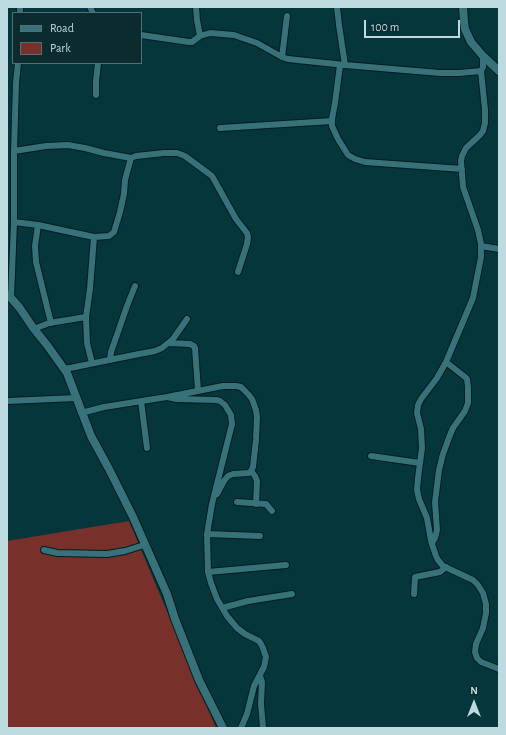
<!DOCTYPE html>
<html>
<head>
<meta charset="utf-8">
<style>
	body { margin:0 }
	#map { position:relative; width:506px; height:735px; overflow:hidden; background:#05363c; font-family:"Alegreya Sans",sans-serif }
	canvas { display:block }
	.frame { position:absolute; inset:0; border:8px solid #bddade; pointer-events:none }
	.legend { position:absolute; left:12px; top:12px; width:130px; height:52px; box-sizing:border-box; background:#0b2b2f; border:1px solid #527175; margin:0; padding:5px 7px; list-style:none; font-size:12px; color:#bddade }
	.legend li { display:flex; align-items:center; gap:8px; height:20px }
	.legend b { width:20px; border:1px solid #527175 }
	.north { position:absolute; left:454px; top:683px; width:40px; height:40px; -webkit-text-stroke:3px #0b2b2f; paint-order:stroke; rotate:0deg; font-size:11px; font-weight:700; line-height:16px; text-align:center; color:#bddade }
	.north::after { content:''; display:block; margin:auto; width:14px; height:18px; background:#bddade; clip-path:polygon(50% 0,100% 100%,50% 72%,0 100%) }
	.scale { position:absolute; left:364px; top:20px; width:96px; height:18px; box-sizing:border-box; border:2px solid #bddade; border-top:0; padding-left:5px; font-size:12px; line-height:14px; white-space:nowrap; color:#bddade; -webkit-text-stroke:3px #0b2b2f; paint-order:stroke }
</style>
</head>
<body>
<div id="map">
<canvas width="506" height="735"></canvas>
<div class="frame"></div>
<ul class="legend">
<li><b style="height:5px;background:#377179"></b>Road</li>
<li><b style="height:11px;background:#78302a"></b>Park</li>
</ul>
<div class="north">N</div>
<div class="scale">100 m</div>
</div>
<script>
const g = document.querySelector('canvas').getContext('2d');
g.lineJoin = 'round';
function paint(path, color) { g.fillStyle = color; g.fill(path, 'evenodd'); }
const poly = rows => new Path2D(rows.map(r => 'M' + r).join(''));
function strokePath(path, color, width, dash) { g.strokeStyle = color; g.lineWidth = width; g.lineCap = dash ? 'butt' : 'round'; g.setLineDash(dash || []); g.stroke(path); }
paint(poly([
	[129,521,216,728,7,728,7,541]
]), '#78302a');
const minor = poly([
	[20,7,20,13],
	[90,7,93,13],
	[196,7,197,20,200,36],
	[337,7,339,25,345,65],
	[141,35,189,42,192,42,200,36,210,33,234,35,257,43,282,57,288,59,345,65,440,73,459,73,481,71,483,67,483,56],
	[282,57,287,16],
	[340,65,335,103,332,119,332,126,338,139,348,155,355,159,365,162,462,169],
	[481,71,485,110,485,123,483,131,480,135,466,148,462,156,461,161,463,187,478,230,481,244,481,257,473,298,446,362,437,378,421,399,418,405,417,413,421,429,422,448,418,478,417,490,419,499,427,518,431,541,436,556,438,560,443,566,473,580,478,585,483,593,486,604,486,613,483,628,476,644,475,652,477,658,481,662,499,669],
	[96,95,96,81,98,63],
	[220,128,332,121],
	[14,151,46,146,68,145,85,148,104,153,131,158],
	[14,222,38,225,94,237,109,236,114,232,120,212,124,194,125,180,131,158,136,156,164,153,177,153,185,156,212,176,236,219,247,233,248,237,247,244,238,272],
	[38,225,35,246,36,262,51,323],
	[481,246,499,249],
	[11,298,14,222,14,151,16,83,18,63],
	[34,329,49,323,86,317],
	[169,343,190,344,194,346,195,348,198,390],
	[110,359,111,352,127,306,135,286],
	[92,363,87,343,86,317,90,289,94,237],
	[65,369,139,354,155,351,162,348,173,339,187,319],
	[167,397,177,399,216,400,220,401,225,405,231,415,232,424,212,504,207,534,208,572,211,583,217,599,227,616,237,628,245,634,259,641,261,644,263,648,266,657,264,667,254,686,247,714,241,728],
	[7,401,76,398],
	[141,401,147,448],
	[81,413,104,407,167,397,223,386,236,386,241,387,248,394,252,399,256,410,257,417,256,440,253,467,251,471,249,473,233,474,228,476,224,481,217,494],
	[371,456,420,463],
	[251,471,255,476,257,481,256,504],
	[237,502,266,504,272,511],
	[207,534,260,536],
	[432,543,435,538,437,530,435,502,439,470,443,454,450,435,453,428,465,411,468,403,468,387,467,379,465,377,446,362],
	[44,550,57,553,107,554,125,551,144,545],
	[208,572,286,565],
	[414,594,415,577,440,572,446,567],
	[222,608,248,601,292,594],
	[260,676,262,682,261,704,263,728]
]);
const tertiary = poly([
	[463,7,464,22,465,29,471,42,483,56,499,71],
	[7,295,11,298,19,307,34,329,47,345,67,373,91,436,109,469,133,517,167,594,175,619,199,680,223,728]
]);
strokePath(minor, '#001c20', 8);
strokePath(tertiary, '#001c20', 10);
strokePath(minor, '#377179', 6);
strokePath(tertiary, '#377179', 8);
</script>
</body>
</html>
